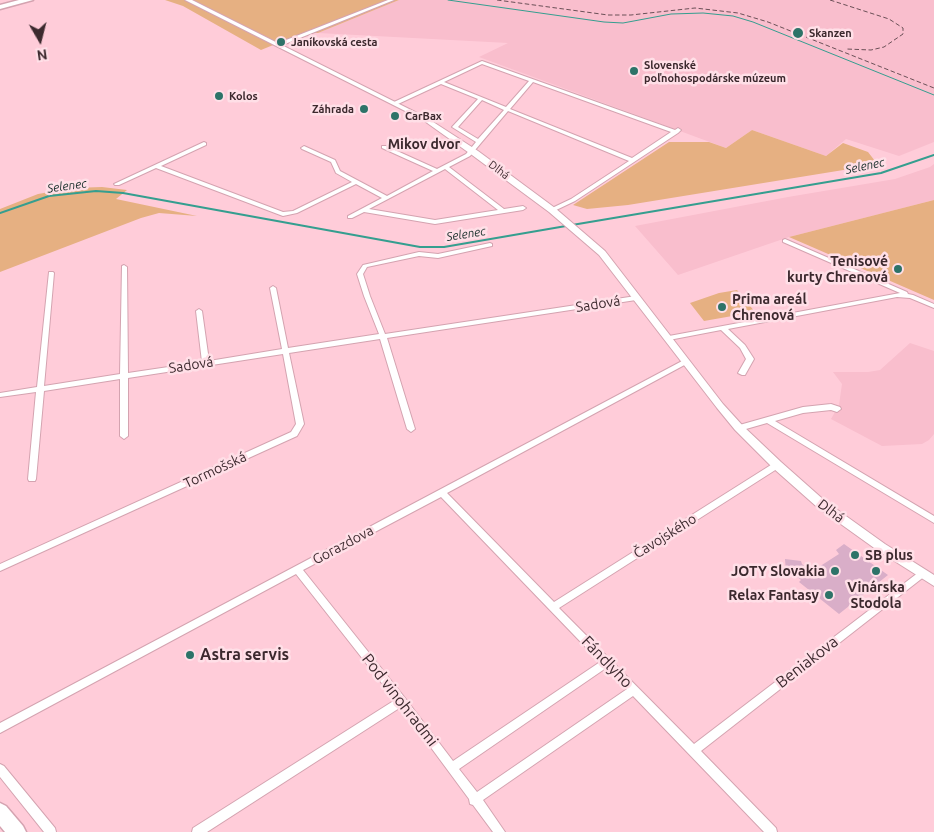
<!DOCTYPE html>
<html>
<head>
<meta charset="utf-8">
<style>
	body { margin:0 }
	#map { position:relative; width:934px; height:832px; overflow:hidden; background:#ffccd9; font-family:Ubuntu,sans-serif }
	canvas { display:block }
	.north { position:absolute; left:15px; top:15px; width:50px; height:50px; -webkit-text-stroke:4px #ffdfe7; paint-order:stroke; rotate:172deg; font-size:14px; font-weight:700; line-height:20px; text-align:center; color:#3c292e }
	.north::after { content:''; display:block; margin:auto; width:18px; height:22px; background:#3c292e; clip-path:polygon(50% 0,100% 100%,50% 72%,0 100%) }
</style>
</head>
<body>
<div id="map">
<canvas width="934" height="832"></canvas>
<div class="north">N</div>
</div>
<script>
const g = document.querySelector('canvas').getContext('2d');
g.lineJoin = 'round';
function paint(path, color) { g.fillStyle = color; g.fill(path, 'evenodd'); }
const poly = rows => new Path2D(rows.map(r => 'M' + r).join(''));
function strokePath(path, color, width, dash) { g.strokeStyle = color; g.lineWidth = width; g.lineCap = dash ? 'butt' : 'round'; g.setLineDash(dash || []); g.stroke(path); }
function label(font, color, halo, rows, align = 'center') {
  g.font = font + ' Ubuntu,sans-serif'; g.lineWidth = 5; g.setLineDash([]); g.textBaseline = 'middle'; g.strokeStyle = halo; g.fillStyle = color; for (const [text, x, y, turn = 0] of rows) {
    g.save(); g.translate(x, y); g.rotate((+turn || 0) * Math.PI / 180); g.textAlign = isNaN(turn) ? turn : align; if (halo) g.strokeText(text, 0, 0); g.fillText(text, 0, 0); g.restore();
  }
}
paint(poly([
	[399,0,934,0,934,142,899,156,846,139,826,156,752,130,726,148,479,57,508,43,318,33],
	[934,164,934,200,789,237,678,275,635,226,788,197,895,179,930,167],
	[910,343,934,351,934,434,929,440,922,444,882,446,831,419,839,405,842,384,833,372,868,372,880,370]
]), '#f9becd');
paint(poly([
	[165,0,399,0,318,33,305,32,261,50,183,6],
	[752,130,826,156,843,143,868,152,875,161,868,166,628,205,587,209,573,205,669,142,709,142,726,148],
	[102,187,127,190,116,199,197,216,159,213,141,218,0,272,0,209,38,194,73,188],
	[934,200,934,300,789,237],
	[737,290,755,312,704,321,690,303,719,293]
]), '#e6b082');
strokePath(poly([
	[448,0,604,22,623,23,671,14,703,13,733,16,753,22,934,95]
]), '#359e8f', 1);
strokePath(poly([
	[0,213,49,196,96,191,123,193,420,247,444,247,566,226],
	[572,225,881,173,934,155]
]), '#359e8f', 2);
paint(poly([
	[844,544,888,575,839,614,799,582,801,580,791,572,786,572,785,559,801,561,802,564,811,572,839,554,836,550]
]), '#d9aec8');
const minor = poly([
	[388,0,394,0,285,44,282,47,278,46,281,42,388,0],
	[482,61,675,130,678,128,681,130,678,133,575,201,552,212,550,211,550,209,571,199,629,161,508,111,470,156,449,167,504,209,523,206,526,208,523,210,435,224,364,212,352,218,348,218,348,216,382,198,356,184,297,213,283,216,156,168,119,185,115,185,114,184,204,142,206,143,206,145,161,166,283,212,293,211,352,182,336,173,331,162,302,149,301,148,304,146,335,160,340,171,387,196,433,171,382,148,382,146,386,146,437,169,466,154,476,142,452,127,478,99,441,84,398,104,394,104,394,102,482,61],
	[482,64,529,81,506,107,444,82,482,64],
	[533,82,671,132,632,158,510,109,533,82],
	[482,100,504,110,478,139,458,127,482,100],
	[445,169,498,210,435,220,369,209,445,169],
	[785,239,907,292,908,294,913,295,934,304,934,308,910,298,897,297,728,329,745,345,754,359,745,375,742,375,738,373,746,359,740,348,721,330,669,340,667,340,666,338,667,336,669,336,900,293,783,242,783,240,785,239],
	[490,243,492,244,492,246,438,258,419,256,367,267,363,274,370,296,385,334,636,296,639,298,636,300,387,338,415,429,411,432,407,429,380,339,289,353,304,424,297,436,0,571,0,564,291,432,296,424,283,354,128,378,128,436,124,439,120,436,120,379,44,391,36,479,35,481,29,481,28,479,36,392,0,397,0,393,37,387,49,272,53,272,54,273,44,386,120,374,122,266,124,265,127,267,128,373,202,362,196,311,199,309,202,311,209,361,282,349,270,288,273,286,276,288,288,348,379,334,364,296,357,274,363,265,419,252,438,254,490,243],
	[684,360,688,360,690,362,447,493,554,602,774,463,780,463,781,465,780,467,559,608,694,744,919,572,922,570,925,572,926,574,925,576,701,751,776,828,777,832,764,832,633,696,483,800,505,832,493,832,473,805,470,804,469,799,401,707,207,832,192,832,193,828,395,700,296,574,0,733,0,723,684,360],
	[441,497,600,662,453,761,405,698,303,570,441,497],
	[606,668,627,689,477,792,459,769,606,668],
	[831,404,840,407,841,409,837,412,831,410,803,413,775,421,934,516,934,523,767,423,739,431,735,428,736,426,803,407,831,404],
	[0,764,4,766,55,828,56,832,44,832,0,777,0,764]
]);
const tertiary = poly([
	[185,0,192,0,427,118,478,151,555,208,605,251,723,404,743,426,781,462,825,501,885,544,934,575,934,586,877,550,817,507,773,468,735,430,717,408,599,255,549,212,472,155,423,120,185,0]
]);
const primary = poly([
	[0,803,6,806,23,826,26,832,5,832,0,826,0,803]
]);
const motorway = poly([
	[19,0,33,0,0,9,0,5,19,0]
]);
strokePath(minor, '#d4a3b0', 2);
strokePath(tertiary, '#d4a3b0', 2);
strokePath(primary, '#d4a3b0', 3);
strokePath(motorway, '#d4a3b0', 3);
paint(minor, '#fff');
paint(tertiary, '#fff');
paint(primary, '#fff');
paint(motorway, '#fff');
strokePath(poly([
	[497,0,608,15,631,15,695,8,738,13,768,22,934,88],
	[830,0,889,19,903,28,903,34,884,47,871,50,846,49]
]), '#6b5057', 1, [4.5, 2.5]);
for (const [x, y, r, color] of [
	[798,33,6,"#2d7368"],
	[281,42,5,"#2d7368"],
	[634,71,5,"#2d7368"],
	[219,96,5,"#2d7368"],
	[364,109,5,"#2d7368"],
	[395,116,5,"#2d7368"],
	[898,269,5,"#2d7368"],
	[722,307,5,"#2d7368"],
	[855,555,5,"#2d7368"],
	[835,571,5,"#2d7368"],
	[876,571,5,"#2d7368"],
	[829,595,5,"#2d7368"],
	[190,655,5,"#2d7368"]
]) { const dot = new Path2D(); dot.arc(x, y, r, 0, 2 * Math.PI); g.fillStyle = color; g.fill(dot); strokePath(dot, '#ffdfe7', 2); }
label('bold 11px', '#3c292e', '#ffdfe7', [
	["Skanzen",809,33],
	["Janíkovská cesta",291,42],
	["Slovenské",644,65],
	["poľnohospodárske múzeum",644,78],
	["Kolos",229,96],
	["Záhrada",354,109,"right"],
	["CarBax",405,116]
], 'left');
label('11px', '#3c292e', '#ffdfe7', [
	["Dlhá",499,170,37]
]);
label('italic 12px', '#172e2a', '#ffdfe7', [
	["Selenec",865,166,-12],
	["Selenec",67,186,-8],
	["Selenec",466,234,-9]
]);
label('bold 14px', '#3c292e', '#ffdfe7', [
	["Mikov dvor",424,144]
]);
label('bold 14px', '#3c292e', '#ffdfe7', [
	["Tenisové",888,261],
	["kurty Chrenová",888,277],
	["Prima areál",732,299,"left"],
	["Chrenová",732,315,"left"],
	["SB plus",865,555,"left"],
	["JOTY Slovakia",825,571],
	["Vinárska",876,587,"center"],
	["Stodola",876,603,"center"],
	["Relax Fantasy",819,595]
], 'right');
label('14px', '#3c292e', '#ffdfe7', [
	["Sadová",598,304,-9],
	["Sadová",191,365,-9],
	["Tormošská",215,470,-25],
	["Dlhá",831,511,37],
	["Čavojského",665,536,-32],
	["Gorazdova",343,545,-28]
]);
label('bold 16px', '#3c292e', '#ffdfe7', [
	["Astra servis",200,655]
], 'left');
label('16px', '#3c292e', '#ffdfe7', [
	["Fándlyho",607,662,46],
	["Beniakova",807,662,-38],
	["Pod vinohradmi",400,700,52]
]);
</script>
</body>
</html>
